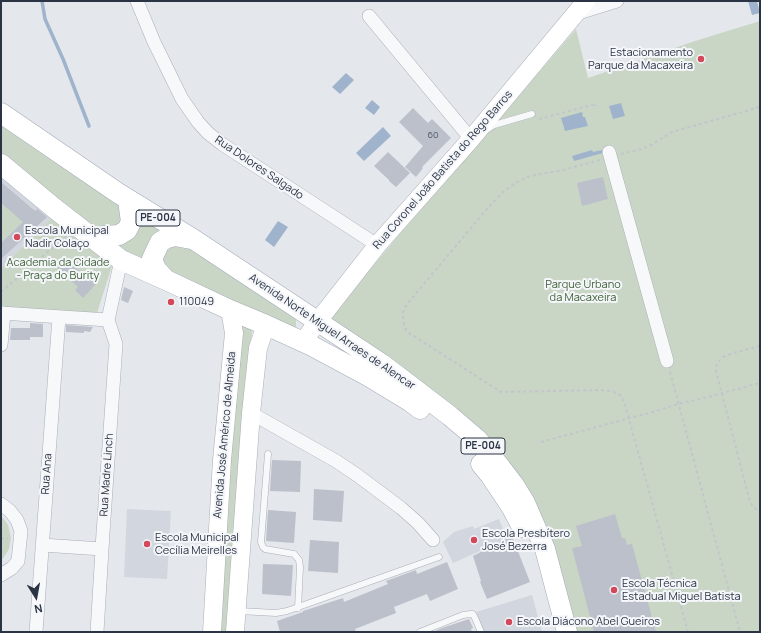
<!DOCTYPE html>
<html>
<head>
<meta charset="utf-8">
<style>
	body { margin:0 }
	#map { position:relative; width:761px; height:633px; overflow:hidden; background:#e4e7ec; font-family:Manrope,sans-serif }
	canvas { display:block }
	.frame { position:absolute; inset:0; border:2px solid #2b3445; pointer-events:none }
	.north { position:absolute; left:16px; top:577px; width:40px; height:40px; -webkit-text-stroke:3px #f4f6f9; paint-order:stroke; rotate:169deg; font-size:11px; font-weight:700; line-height:16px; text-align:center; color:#2b3445 }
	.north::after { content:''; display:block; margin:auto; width:14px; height:18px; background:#2b3445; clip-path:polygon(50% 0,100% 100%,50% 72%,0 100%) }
</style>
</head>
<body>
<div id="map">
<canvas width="761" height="633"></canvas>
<div class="frame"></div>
<div class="north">N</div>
</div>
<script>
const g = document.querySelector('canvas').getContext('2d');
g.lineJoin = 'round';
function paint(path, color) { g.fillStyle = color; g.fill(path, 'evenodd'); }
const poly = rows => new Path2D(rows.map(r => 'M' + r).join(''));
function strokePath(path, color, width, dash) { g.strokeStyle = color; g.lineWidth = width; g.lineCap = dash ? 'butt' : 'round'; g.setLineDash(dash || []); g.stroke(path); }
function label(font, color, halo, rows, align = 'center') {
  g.font = font + ' Manrope,sans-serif'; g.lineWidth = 4; g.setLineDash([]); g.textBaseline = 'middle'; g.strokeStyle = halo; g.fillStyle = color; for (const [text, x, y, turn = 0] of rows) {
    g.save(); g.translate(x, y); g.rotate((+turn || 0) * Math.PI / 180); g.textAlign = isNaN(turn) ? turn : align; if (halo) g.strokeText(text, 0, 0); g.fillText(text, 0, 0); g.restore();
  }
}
paint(poly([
	[1,169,54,216,1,268],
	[127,509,171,511,167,579,124,577],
	[499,519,507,539,453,563,443,542,454,532,473,526,474,529],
	[532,595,542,632,483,632,476,612]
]), '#d2d6de');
paint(poly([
	[760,21,760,632,577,632,553,553,527,492,331,322,332,315,398,236,576,29,588,78,695,41],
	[1,121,296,313,296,327,289,329,122,252,1,155],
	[1,203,23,222,1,243],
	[54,216,112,262,112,266,97,313,1,308,1,268],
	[241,325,250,329,252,331,230,632,216,632],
	[1,515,8,525,11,538,9,549,6,554,1,561]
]), '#c9d6c5');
paint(poly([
	[748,1,757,1,760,13,752,15],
	[346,73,354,80,340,94,332,87],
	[372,100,380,107,374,115,365,108],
	[621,103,625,116,613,119,609,106],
	[582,112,583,117,585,117,588,126,565,131,561,118],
	[383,127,391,136,364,161,356,153],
	[592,150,593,152,602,150,603,153,574,161,572,156],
	[278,221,288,227,274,247,265,240]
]), '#9fb4cc');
strokePath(poly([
	[42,1,45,19,63,59,89,126]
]), '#9fb4cc', 3.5);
paint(poly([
	[413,108,428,123,432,119,451,138,422,167,423,168,416,177,405,167,423,146,399,122],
	[388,152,410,173,396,187,389,181,389,180,374,166],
	[603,177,608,199,582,206,577,183],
	[1,182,35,211,37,209,47,217,1,259,1,243,23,222,1,203],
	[66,258,86,278,88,276,96,284,83,298,75,290,78,287,57,267],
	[124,287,133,291,128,303,121,300],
	[30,323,43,324,43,337,30,337],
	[66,325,93,327,90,332,84,331,84,333,66,332],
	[11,328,30,328,30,340,10,340],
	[272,460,301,461,300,492,270,491],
	[314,489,344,491,342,522,313,520],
	[268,510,296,512,294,543,266,541],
	[615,514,622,538,625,538,627,545,632,544,656,632,594,632,572,548,582,546,576,526],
	[512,536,530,582,487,599,480,582,481,581,473,556],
	[310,540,339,542,338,573,308,571],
	[447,562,458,589,430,601,427,594,394,607,396,613,355,629,356,632,280,632,277,621,303,612,303,611,343,598,344,602,388,584,386,581,416,570,417,574],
	[263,564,293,565,291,596,262,594],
	[469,619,473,628,471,629,472,632,435,632,435,631,442,628]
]), '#bbc0ca');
const lane = poly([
	[488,129,494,125,532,114],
	[268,454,261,542,263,547,265,549,294,554,299,560,300,567,298,608],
	[239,611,276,613,287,611,439,557],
	[420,632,463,615,471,614,473,614,475,618,481,632]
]);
const street = poly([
	[137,1,154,42,182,99,198,122,208,133,222,144,245,159,377,245],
	[575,14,617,1],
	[369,16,471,139],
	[609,152,667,361],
	[1,313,108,320],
	[1,345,4,313],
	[251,413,336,461,357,475,401,508,418,523,433,540],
	[1,504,10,511,17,520,21,531,18,561,12,568,1,575],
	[42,545,102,549],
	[36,632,59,317],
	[97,632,103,533,116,344,108,320,121,260]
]);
const secondary = poly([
	[303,342,318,321,379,243,471,139,586,1],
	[212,632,222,460,234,333,230,310],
	[235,632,251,413,258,348,266,325]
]);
const primary = poly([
	[1,113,118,193,193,239,382,364,450,416,477,439,501,468,514,485,525,503,545,549,567,632],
	[1,164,54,208,121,260,166,280,230,310,266,325,312,346,368,376,411,402,420,409],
	[92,237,119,235,127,230,131,222,128,200],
	[166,280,156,269,152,259,160,242,167,238,175,236,191,239],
	[481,464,490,475,512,508,522,527]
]);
strokePath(lane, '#a9aeb7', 7);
strokePath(street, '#a9aeb7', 14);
strokePath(secondary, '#a9aeb7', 19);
strokePath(primary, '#a3abb8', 21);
strokePath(poly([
	[539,119,596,104,596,106],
	[621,154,642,149,651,145,672,132,760,107],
	[600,160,563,170,530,176,517,182,504,191,486,210,408,303,404,309,403,313,404,325,406,330,409,333,501,392,601,390,610,391,617,393,621,396,625,405,688,632],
	[1,292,66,236],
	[760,346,733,353,723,357,719,361,716,366,716,371,750,502,753,507,760,511],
	[670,372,740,632],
	[541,442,656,411,678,404,708,397,760,383],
	[1,539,8,538]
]), '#c2c5cb', 2, [3, 3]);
strokePath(lane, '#f7f8fa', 6);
strokePath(street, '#f7f8fa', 13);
strokePath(secondary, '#fff', 18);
strokePath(primary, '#fff', 20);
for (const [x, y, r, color] of [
	[701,59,4,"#d1495b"],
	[17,237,4,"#d1495b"],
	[171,302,4,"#d1495b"],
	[474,540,4,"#d1495b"],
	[147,544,4,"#d1495b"],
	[614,590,4,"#d1495b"],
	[509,622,4,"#d1495b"]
]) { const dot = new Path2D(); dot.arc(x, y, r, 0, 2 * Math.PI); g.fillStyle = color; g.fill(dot); strokePath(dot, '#f4f6f9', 1.5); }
label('9px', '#4f5766', null, [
	["60",433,135]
]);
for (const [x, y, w] of [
	[158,218,44],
	[483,446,44]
]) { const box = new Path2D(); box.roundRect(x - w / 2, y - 8, w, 16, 3); g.fillStyle = '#f4f6f9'; g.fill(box); strokePath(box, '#2b3445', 1); }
label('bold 10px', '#2b3445', null, [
	["PE-004",158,218],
	["PE-004",483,446]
]);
label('11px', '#2b3445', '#f4f6f9', [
	["Estacionamento",693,53,"right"],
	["Parque da Macaxeira",693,66,"right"],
	["Escola Municipal",25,231],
	["Nadir Colaço",25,244],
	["110049",179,302],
	["Escola Presbítero",482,534],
	["José Bezerra",482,547],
	["Escola Municipal",155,538],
	["Cecília Meirelles",155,551],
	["Escola Técnica",622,584],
	["Estadual Miguel Batista",622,597],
	["Escola Diácono Abel Gueiros",517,622]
], 'left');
label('11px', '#2b3445', '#f4f6f9', [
	["Rua Dolores Salgado",259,168,34],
	["Rua Coronel João Batista do Rego Barros",443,170,-49],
	["Avenida Norte Miguel Arraes de Alencar",332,332,34],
	["Avenida José Américo de Almeida",225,435,-85],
	["Rua Ana",47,474,-86],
	["Rua Madre Linch",107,475,-86]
]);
label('11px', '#3f6138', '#f4f6f9', [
	["Academia da Cidade",58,263],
	["- Praça do Burity",58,276],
	["Parque Urbano",583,285],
	["da Macaxeira",583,298]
]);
</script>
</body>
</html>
